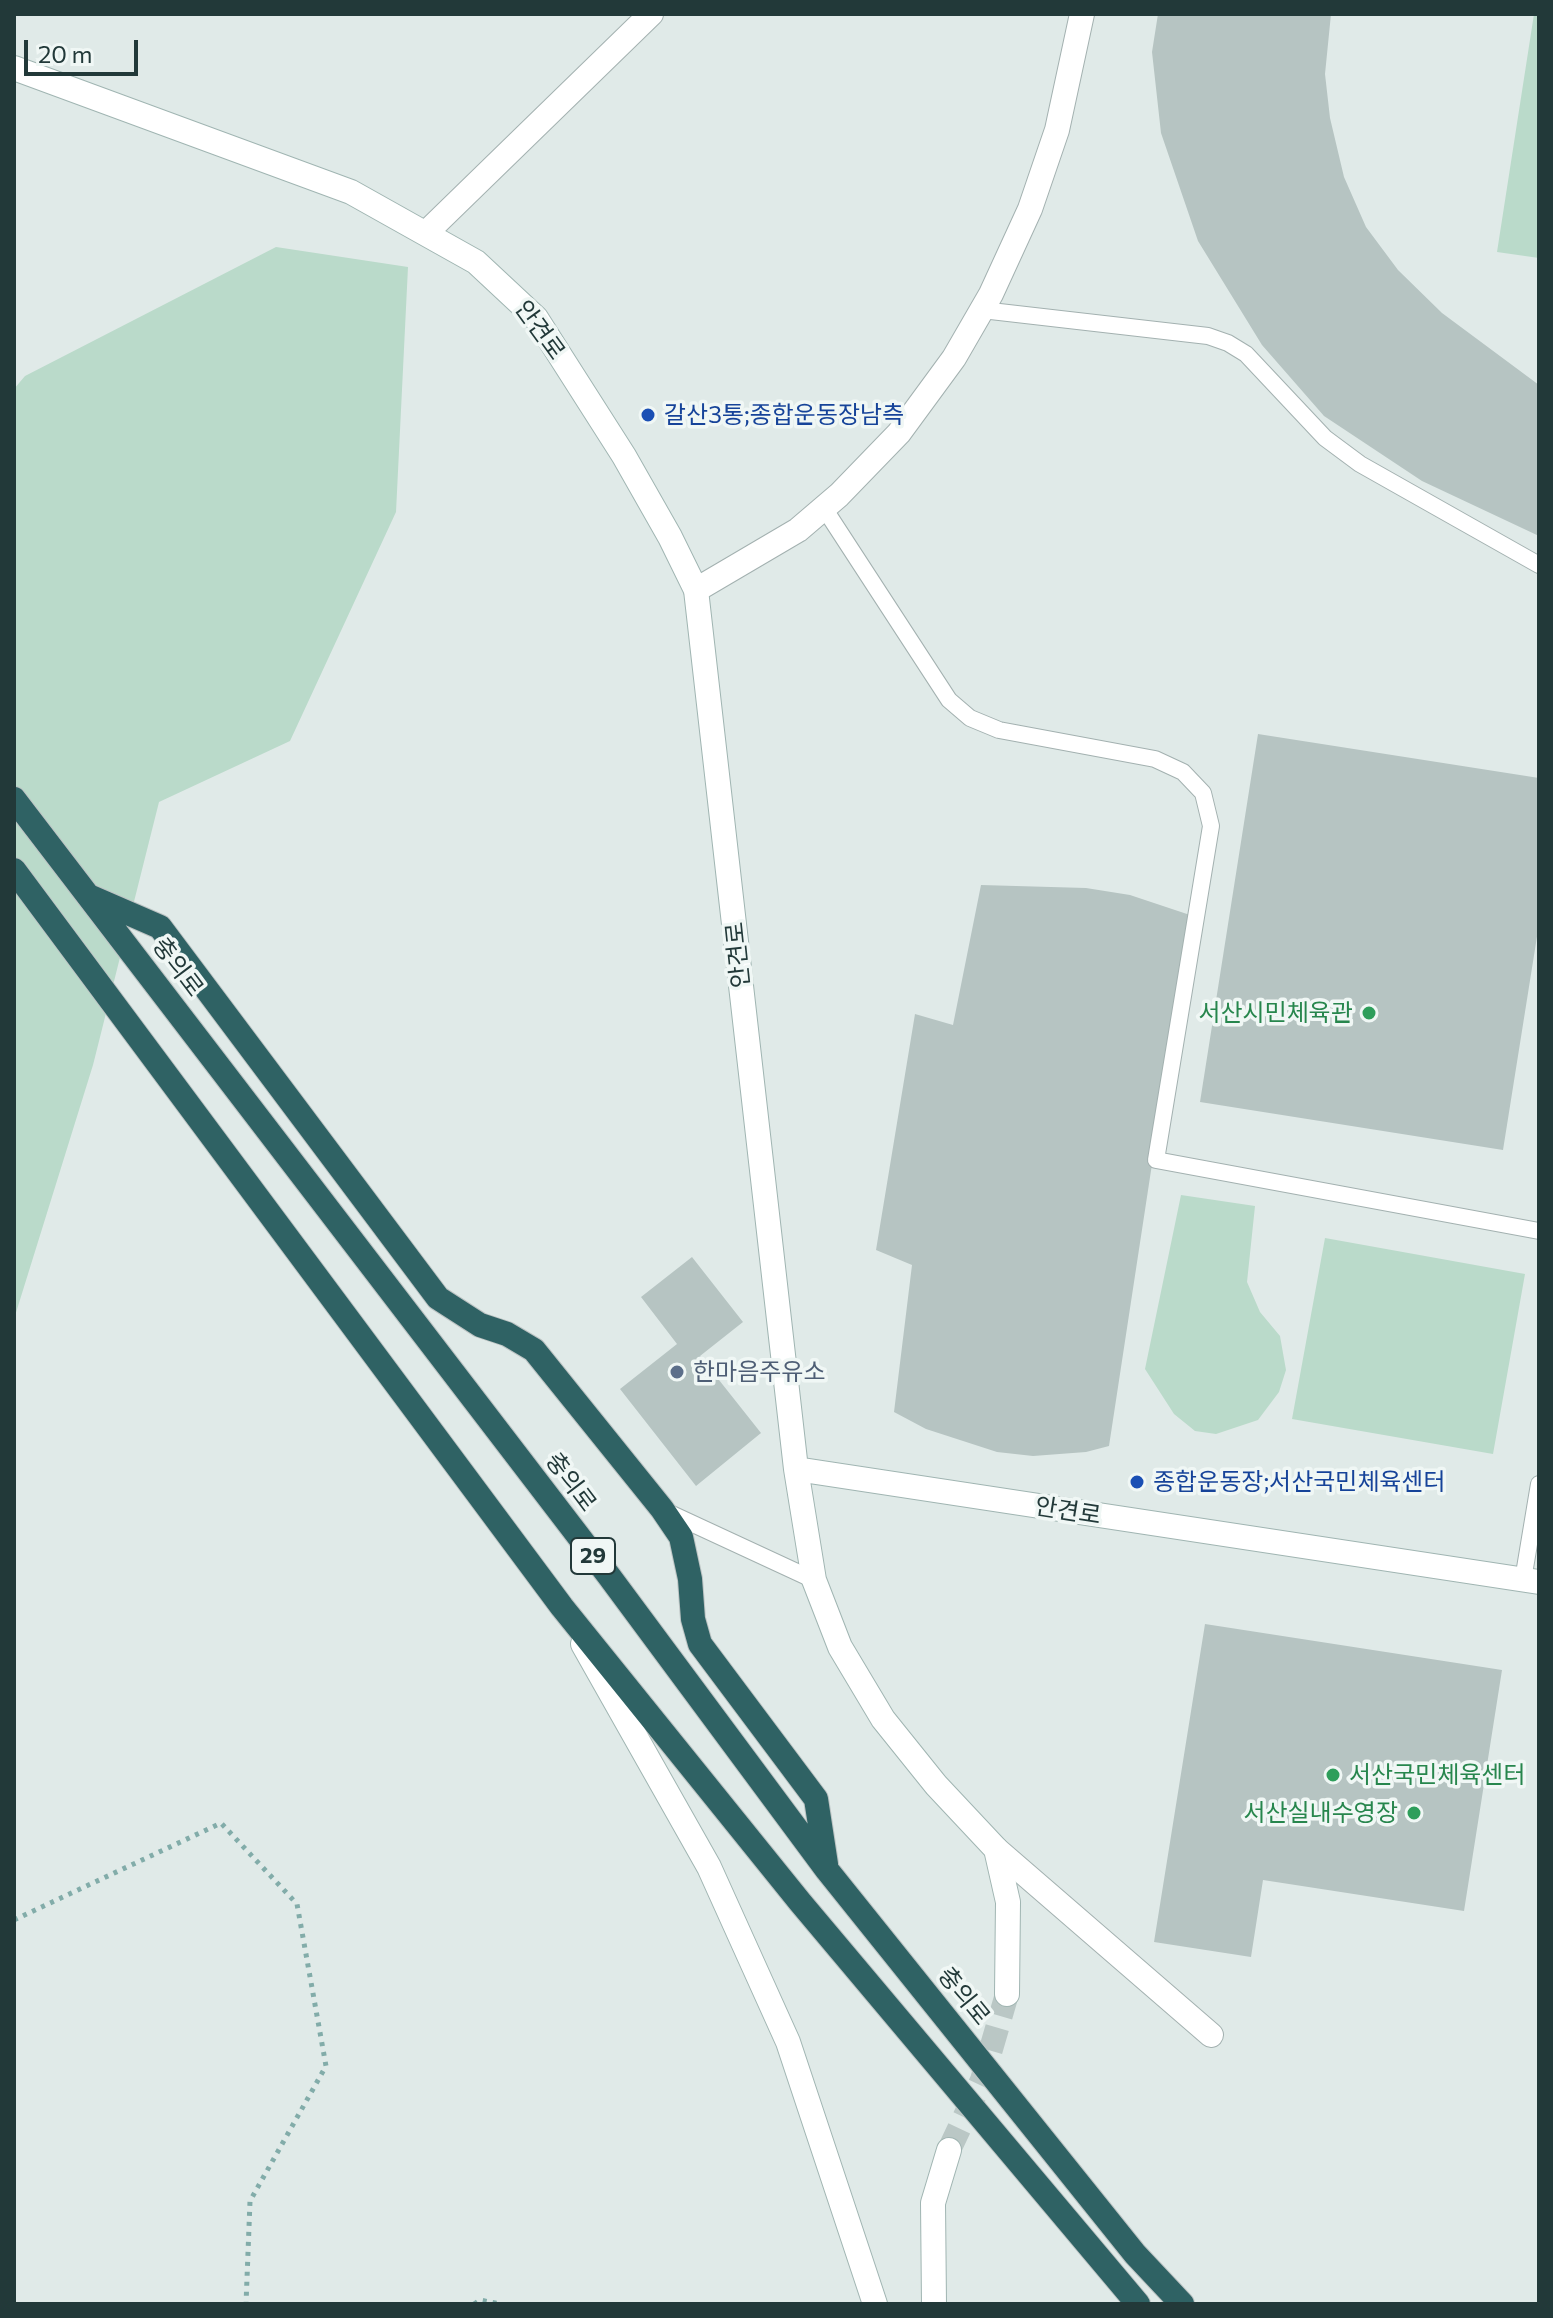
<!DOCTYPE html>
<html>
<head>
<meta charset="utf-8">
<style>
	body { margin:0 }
	#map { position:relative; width:1553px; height:2318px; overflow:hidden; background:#e0eae8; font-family:Commissioner,sans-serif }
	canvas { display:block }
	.frame { position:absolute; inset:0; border:16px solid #223939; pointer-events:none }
	.scale { position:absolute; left:24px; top:40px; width:114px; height:36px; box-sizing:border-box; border:4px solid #223939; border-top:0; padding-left:10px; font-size:24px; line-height:28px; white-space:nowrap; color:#223939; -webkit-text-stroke:6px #f0f7f5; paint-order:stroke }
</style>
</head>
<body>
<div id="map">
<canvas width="1553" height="2318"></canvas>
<div class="frame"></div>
<div class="scale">20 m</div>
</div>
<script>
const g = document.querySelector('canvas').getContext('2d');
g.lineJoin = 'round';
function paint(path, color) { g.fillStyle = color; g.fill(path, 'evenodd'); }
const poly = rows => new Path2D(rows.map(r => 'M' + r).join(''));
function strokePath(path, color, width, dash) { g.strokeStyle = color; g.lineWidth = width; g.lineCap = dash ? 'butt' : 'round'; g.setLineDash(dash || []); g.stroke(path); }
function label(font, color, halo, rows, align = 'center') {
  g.font = font + ' Commissioner,"Noto Sans KR",sans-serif'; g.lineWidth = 7; g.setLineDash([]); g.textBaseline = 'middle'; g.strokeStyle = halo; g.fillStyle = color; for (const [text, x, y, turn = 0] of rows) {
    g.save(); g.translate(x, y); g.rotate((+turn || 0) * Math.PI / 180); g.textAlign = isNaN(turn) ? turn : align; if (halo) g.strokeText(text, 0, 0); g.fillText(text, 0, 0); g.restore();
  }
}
paint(poly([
	[1534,14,1539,14,1539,258,1497,252],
	[276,247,408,267,396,512,290,741,159,802,93,1065,14,1319,14,389,25,376],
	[1181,1195,1255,1206,1247,1282,1260,1312,1280,1336,1286,1370,1279,1392,1258,1420,1216,1434,1195,1431,1174,1414,1145,1369],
	[1325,1238,1525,1274,1493,1454,1292,1419]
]), '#badaca');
paint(poly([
	[1158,14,1331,14,1325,74,1330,118,1344,177,1366,227,1398,270,1442,313,1539,385,1539,536,1422,481,1324,416,1262,345,1198,241,1161,133,1152,52],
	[1258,734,1539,778,1539,924,1503,1150,1200,1102],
	[981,885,1086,888,1130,895,1190,915,1109,1446,1086,1452,1033,1456,997,1452,926,1429,894,1412,912,1265,876,1250,915,1014,953,1025],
	[692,1257,743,1322,700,1356,761,1433,696,1486,620,1389,677,1344,641,1297],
	[1205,1624,1502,1670,1464,1911,1263,1880,1251,1957,1154,1942]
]), '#b6c4c2');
strokePath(poly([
	[949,2150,982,2080,1007,1994]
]), '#bac7c5', 24, [24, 12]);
const lane = poly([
	[982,310,1208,336,1228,343,1246,354,1325,438,1360,464,1539,565],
	[824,508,949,700,970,718,999,730,1155,759,1183,772,1203,793,1211,826,1156,1160,1539,1231],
	[663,1510,814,1580],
	[1523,1580,1539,1484]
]);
const street = poly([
	[427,232,651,14],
	[696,590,798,530,839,495,899,433,954,358,991,294,1030,209,1057,130,1082,14],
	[996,1849,1211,2035]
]);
const secondary = poly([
	[14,68,351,192,476,262,536,318,624,456,670,537,696,590,796,1469,814,1580,840,1647,883,1719,936,1785,996,1849,1008,1902,1007,1994],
	[796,1469,1539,1582],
	[583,1644,709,1867,788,2042,875,2304],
	[934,2304,933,2203,949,2150]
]);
const highway = poly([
	[14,799,609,1576,827,1870,1135,2254,1182,2304],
	[14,870,562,1607,800,1902,1138,2304],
	[91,897,160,927,438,1298,480,1325,507,1334,534,1350,662,1509,681,1537,690,1579,693,1619,700,1644,816,1799,826,1864]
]);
strokePath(lane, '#a3b1b0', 18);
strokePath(street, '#a3b1b0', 26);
strokePath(secondary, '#a0b5b2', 26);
strokePath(highway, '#bdc4c4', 26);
strokePath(poly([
	[14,1920,221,1823,297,1904,326,2066,250,2201,246,2304],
	[474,2304,480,2300,500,2304]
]), '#82aca9', 5, [4, 6]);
strokePath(lane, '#fff', 16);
strokePath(street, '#fff', 24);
strokePath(secondary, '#fff', 24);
strokePath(highway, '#2f6264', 24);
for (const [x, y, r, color] of [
	[648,415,8,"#1a4fb4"],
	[1369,1013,8,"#2e9e5b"],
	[677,1372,8,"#5c6f8a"],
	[1137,1482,8,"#1a4fb4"],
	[1333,1775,8,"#2e9e5b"],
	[1414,1813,8,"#2e9e5b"]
]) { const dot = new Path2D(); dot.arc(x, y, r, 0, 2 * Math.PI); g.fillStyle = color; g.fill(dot); strokePath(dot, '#f0f7f5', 3); }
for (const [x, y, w] of [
	[593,1556,44]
]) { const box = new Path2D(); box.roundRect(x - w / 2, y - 18, w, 36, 6); g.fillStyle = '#f0f7f5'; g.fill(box); strokePath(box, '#223939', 2); }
label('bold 22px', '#223939', null, [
	["29",593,1556]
]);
label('24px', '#223939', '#f0f7f5', [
	["안견로",540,330,54],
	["안견로",738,955,-96],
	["충의로",178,967,53],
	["충의로",571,1482,53],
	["안견로",1068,1511,9],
	["충의로",964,1996,51]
]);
label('24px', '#164399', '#f0f7f5', [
	["갈산3통;종합운동장남측",664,415],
	["종합운동장;서산국민체육센터",1153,1482]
], 'left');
label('24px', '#27864d', '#f0f7f5', [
	["서산시민체육관",1353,1013],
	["서산국민체육센터",1349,1775,"left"],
	["서산실내수영장",1398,1813]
], 'right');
label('24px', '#4e5e75', '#f0f7f5', [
	["한마음주유소",693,1372]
], 'left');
</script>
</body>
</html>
